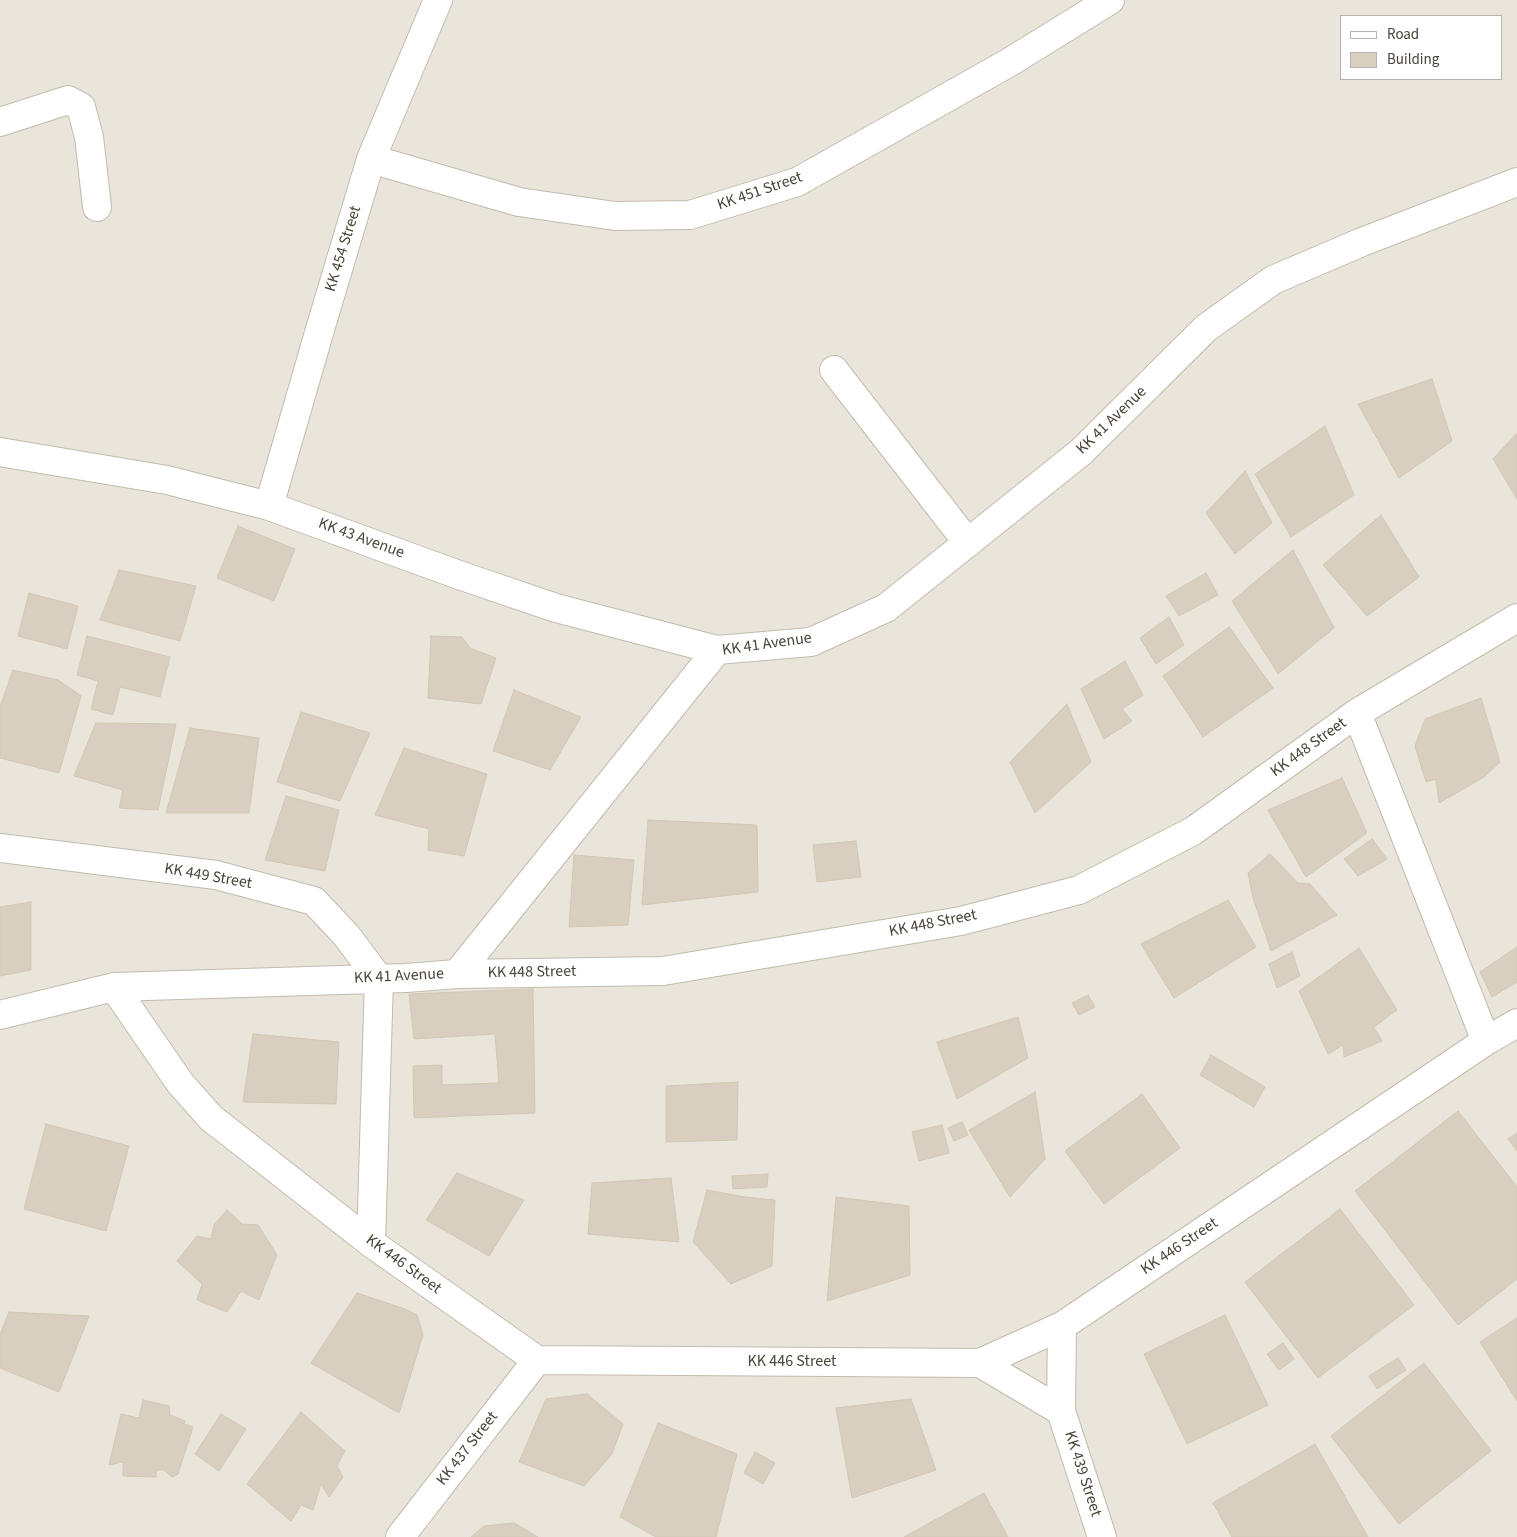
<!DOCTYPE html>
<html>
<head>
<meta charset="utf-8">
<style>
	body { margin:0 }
	#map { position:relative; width:1517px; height:1537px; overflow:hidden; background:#f6f3ec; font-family:"Source Sans 3",sans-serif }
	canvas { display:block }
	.legend { position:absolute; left:1340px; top:15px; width:162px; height:65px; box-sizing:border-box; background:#fff; border:1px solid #b7b4b0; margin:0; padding:6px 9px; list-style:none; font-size:15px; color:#4b4439 }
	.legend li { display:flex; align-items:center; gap:10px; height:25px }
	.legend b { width:25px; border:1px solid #b7b4b0 }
</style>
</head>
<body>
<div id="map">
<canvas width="1517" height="1537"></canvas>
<ul class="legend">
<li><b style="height:6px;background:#fff"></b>Road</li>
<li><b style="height:14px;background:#d8cfc1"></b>Building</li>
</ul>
</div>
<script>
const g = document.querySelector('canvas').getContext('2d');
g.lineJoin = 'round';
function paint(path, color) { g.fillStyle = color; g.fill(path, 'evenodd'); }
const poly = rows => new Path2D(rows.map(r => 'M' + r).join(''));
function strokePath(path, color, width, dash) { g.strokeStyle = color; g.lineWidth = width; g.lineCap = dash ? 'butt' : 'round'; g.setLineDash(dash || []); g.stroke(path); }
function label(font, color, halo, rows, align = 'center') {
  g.font = font + ' "Source Sans 3",sans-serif'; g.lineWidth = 5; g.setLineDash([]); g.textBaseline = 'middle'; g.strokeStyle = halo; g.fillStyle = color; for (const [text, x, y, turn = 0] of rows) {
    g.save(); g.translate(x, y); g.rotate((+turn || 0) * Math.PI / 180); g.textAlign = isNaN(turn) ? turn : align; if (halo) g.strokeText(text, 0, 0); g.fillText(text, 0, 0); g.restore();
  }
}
paint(poly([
	[0,0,1517,0,1517,1537,0,1537],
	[1341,16,1501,16,1501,79,1341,79]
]), '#eae5da');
const building = poly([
	[1432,379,1452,441,1399,478,1358,404,1432,379],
	[1325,426,1354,495,1291,537,1255,474,1325,426],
	[1516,434,1517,434,1517,499,1493,459,1516,434],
	[1245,471,1272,523,1235,554,1206,513,1245,471],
	[1381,515,1419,577,1367,616,1323,565,1381,515],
	[238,526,295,549,274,601,217,578,238,526],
	[1293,550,1334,628,1278,674,1232,601,1293,550],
	[119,570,196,586,180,641,100,620,119,570],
	[1206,573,1218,595,1179,616,1166,596,1206,573],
	[29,593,78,606,67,649,18,636,29,593],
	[1169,617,1184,645,1156,664,1140,638,1169,617],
	[1229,627,1273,688,1203,737,1163,676,1229,627],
	[87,636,170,657,160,697,120,687,113,715,91,709,98,681,77,675,87,636],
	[431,636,462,637,470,648,496,658,481,704,428,698,431,636],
	[1125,661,1143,695,1122,709,1132,721,1104,739,1081,689,1125,661],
	[13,670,58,680,81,696,59,773,0,758,0,707,13,670],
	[514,690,581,717,550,770,493,751,514,690],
	[1481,698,1500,762,1484,777,1439,803,1436,779,1426,782,1415,746,1425,719,1481,698],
	[1067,704,1091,762,1035,813,1010,762,1067,704],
	[301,712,370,733,340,801,277,782,301,712],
	[96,723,176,724,158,810,119,808,123,790,74,776,96,723],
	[190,728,259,738,249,813,166,813,190,728],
	[404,748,487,774,464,856,428,850,429,829,375,815,404,748],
	[1342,778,1367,833,1306,877,1268,810,1342,778],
	[286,796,339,810,325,871,265,860,286,796],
	[648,820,757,825,758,892,642,905,648,820],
	[1372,839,1387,859,1358,876,1344,859,1372,839],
	[856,841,861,877,817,882,813,845,856,841],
	[1270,854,1298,883,1310,884,1337,915,1271,951,1253,898,1248,873,1270,854],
	[574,855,634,860,628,925,569,927,574,855],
	[1228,900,1256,947,1174,998,1141,944,1228,900],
	[31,902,31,970,0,976,0,907,31,902],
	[1517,947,1517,982,1492,997,1480,972,1517,947],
	[1359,948,1397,1010,1374,1027,1382,1041,1344,1057,1343,1045,1328,1054,1299,991,1359,948],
	[1292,952,1300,976,1277,988,1269,964,1292,952],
	[533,989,535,1113,414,1118,413,1066,442,1065,442,1085,499,1083,495,1034,414,1039,409,994,533,989],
	[1088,995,1095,1007,1079,1015,1072,1003,1088,995],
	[1018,1017,1028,1058,957,1099,937,1042,1018,1017],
	[253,1034,339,1042,336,1104,243,1102,253,1034],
	[1211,1055,1265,1087,1254,1107,1200,1075,1211,1055],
	[738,1082,737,1140,666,1142,666,1086,738,1082],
	[1035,1092,1045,1159,1010,1197,969,1130,1035,1092],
	[1142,1094,1180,1148,1104,1204,1065,1151,1142,1094],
	[1458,1111,1517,1187,1517,1279,1458,1325,1355,1191,1458,1111],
	[962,1122,968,1135,954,1141,948,1128,962,1122],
	[46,1124,129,1146,106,1231,24,1209,46,1124],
	[942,1125,949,1153,919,1161,912,1132,942,1125],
	[1517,1133,1517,1151,1508,1139,1517,1133],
	[457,1173,524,1200,489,1256,426,1220,457,1173],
	[768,1174,767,1187,733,1189,732,1176,768,1174],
	[671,1178,679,1242,588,1234,592,1183,671,1178],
	[707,1190,745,1197,775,1200,772,1266,731,1284,693,1242,707,1190],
	[836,1197,909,1206,910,1275,827,1301,836,1197],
	[1340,1209,1414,1305,1318,1378,1245,1282,1340,1209],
	[227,1210,242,1224,258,1225,277,1255,259,1300,241,1291,227,1312,197,1300,202,1284,177,1261,197,1236,211,1239,214,1225,227,1210],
	[357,1293,405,1309,417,1315,423,1335,399,1413,311,1363,357,1293],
	[9,1312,89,1316,59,1392,0,1368,0,1335,9,1312],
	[1225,1315,1268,1405,1187,1444,1144,1354,1225,1315],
	[1517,1318,1517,1401,1480,1342,1517,1318],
	[1283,1343,1294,1359,1279,1370,1267,1354,1283,1343],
	[1398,1358,1406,1370,1377,1389,1369,1376,1398,1358],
	[1424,1363,1491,1451,1399,1524,1331,1436,1424,1363],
	[587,1394,623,1424,612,1454,584,1486,519,1462,546,1399,587,1394],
	[911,1399,936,1470,852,1498,836,1408,911,1399],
	[143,1400,169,1406,170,1415,185,1421,184,1424,193,1427,178,1474,172,1477,164,1470,156,1470,156,1477,123,1476,123,1462,109,1465,121,1414,139,1418,143,1400],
	[301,1412,345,1451,337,1466,343,1477,329,1497,321,1484,313,1510,301,1505,291,1521,247,1484,301,1412],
	[221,1414,246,1429,219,1471,195,1454,221,1414],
	[658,1423,737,1454,716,1537,656,1537,620,1517,658,1423],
	[1315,1444,1368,1537,1232,1537,1213,1503,1315,1444],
	[755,1452,775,1463,763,1484,744,1473,755,1452],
	[984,1493,1008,1537,904,1537,984,1493],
	[514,1523,538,1537,471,1537,484,1526,514,1523]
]);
paint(building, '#d8cfc1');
strokePath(building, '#d3c7b4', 1);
const minor = poly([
	[0,122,68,100,81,107,89,137,97,207],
	[371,159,519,202,615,216,690,215,797,182,1010,62,1110,0],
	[834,370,968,543],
	[0,452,167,480,269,506,459,575,556,608,717,650],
	[269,506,321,326,371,159,438,0],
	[1357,713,1486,1041],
	[0,848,216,875,314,901,346,935,379,979,371,1243],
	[457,974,663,971,961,921,1079,890,1193,831,1357,713,1517,618],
	[114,987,180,1083,211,1118,371,1243,537,1360,980,1363,1062,1326,1486,1041,1517,1023],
	[0,1015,114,987,406,978,457,974,717,650,811,642,886,608,1081,452,1206,328,1273,280,1362,242,1517,182],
	[1062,1326,1061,1411,1102,1537],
	[980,1363,1061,1411],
	[400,1537,537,1360]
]);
strokePath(minor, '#c2bbae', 30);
strokePath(minor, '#fff', 28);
label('16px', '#4b4439', '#fff', [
	["KK 451 Street",760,192,-19],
	["KK 454 Street",344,249,-73],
	["KK 41 Avenue",1112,421,-44],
	["KK 43 Avenue",361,539,20],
	["KK 41 Avenue",767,645,-8],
	["KK 448 Street",1309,748,-36],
	["KK 449 Street",208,877,10],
	["KK 448 Street",933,924,-11],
	["KK 448 Street",532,973,-1],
	["KK 41 Avenue",399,977,-3],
	["KK 446 Street",1180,1247,-34],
	["KK 446 Street",403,1265,36],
	["KK 446 Street",792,1362],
	["KK 437 Street",468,1449,-52],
	["KK 439 Street",1082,1474,72]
]);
</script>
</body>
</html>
